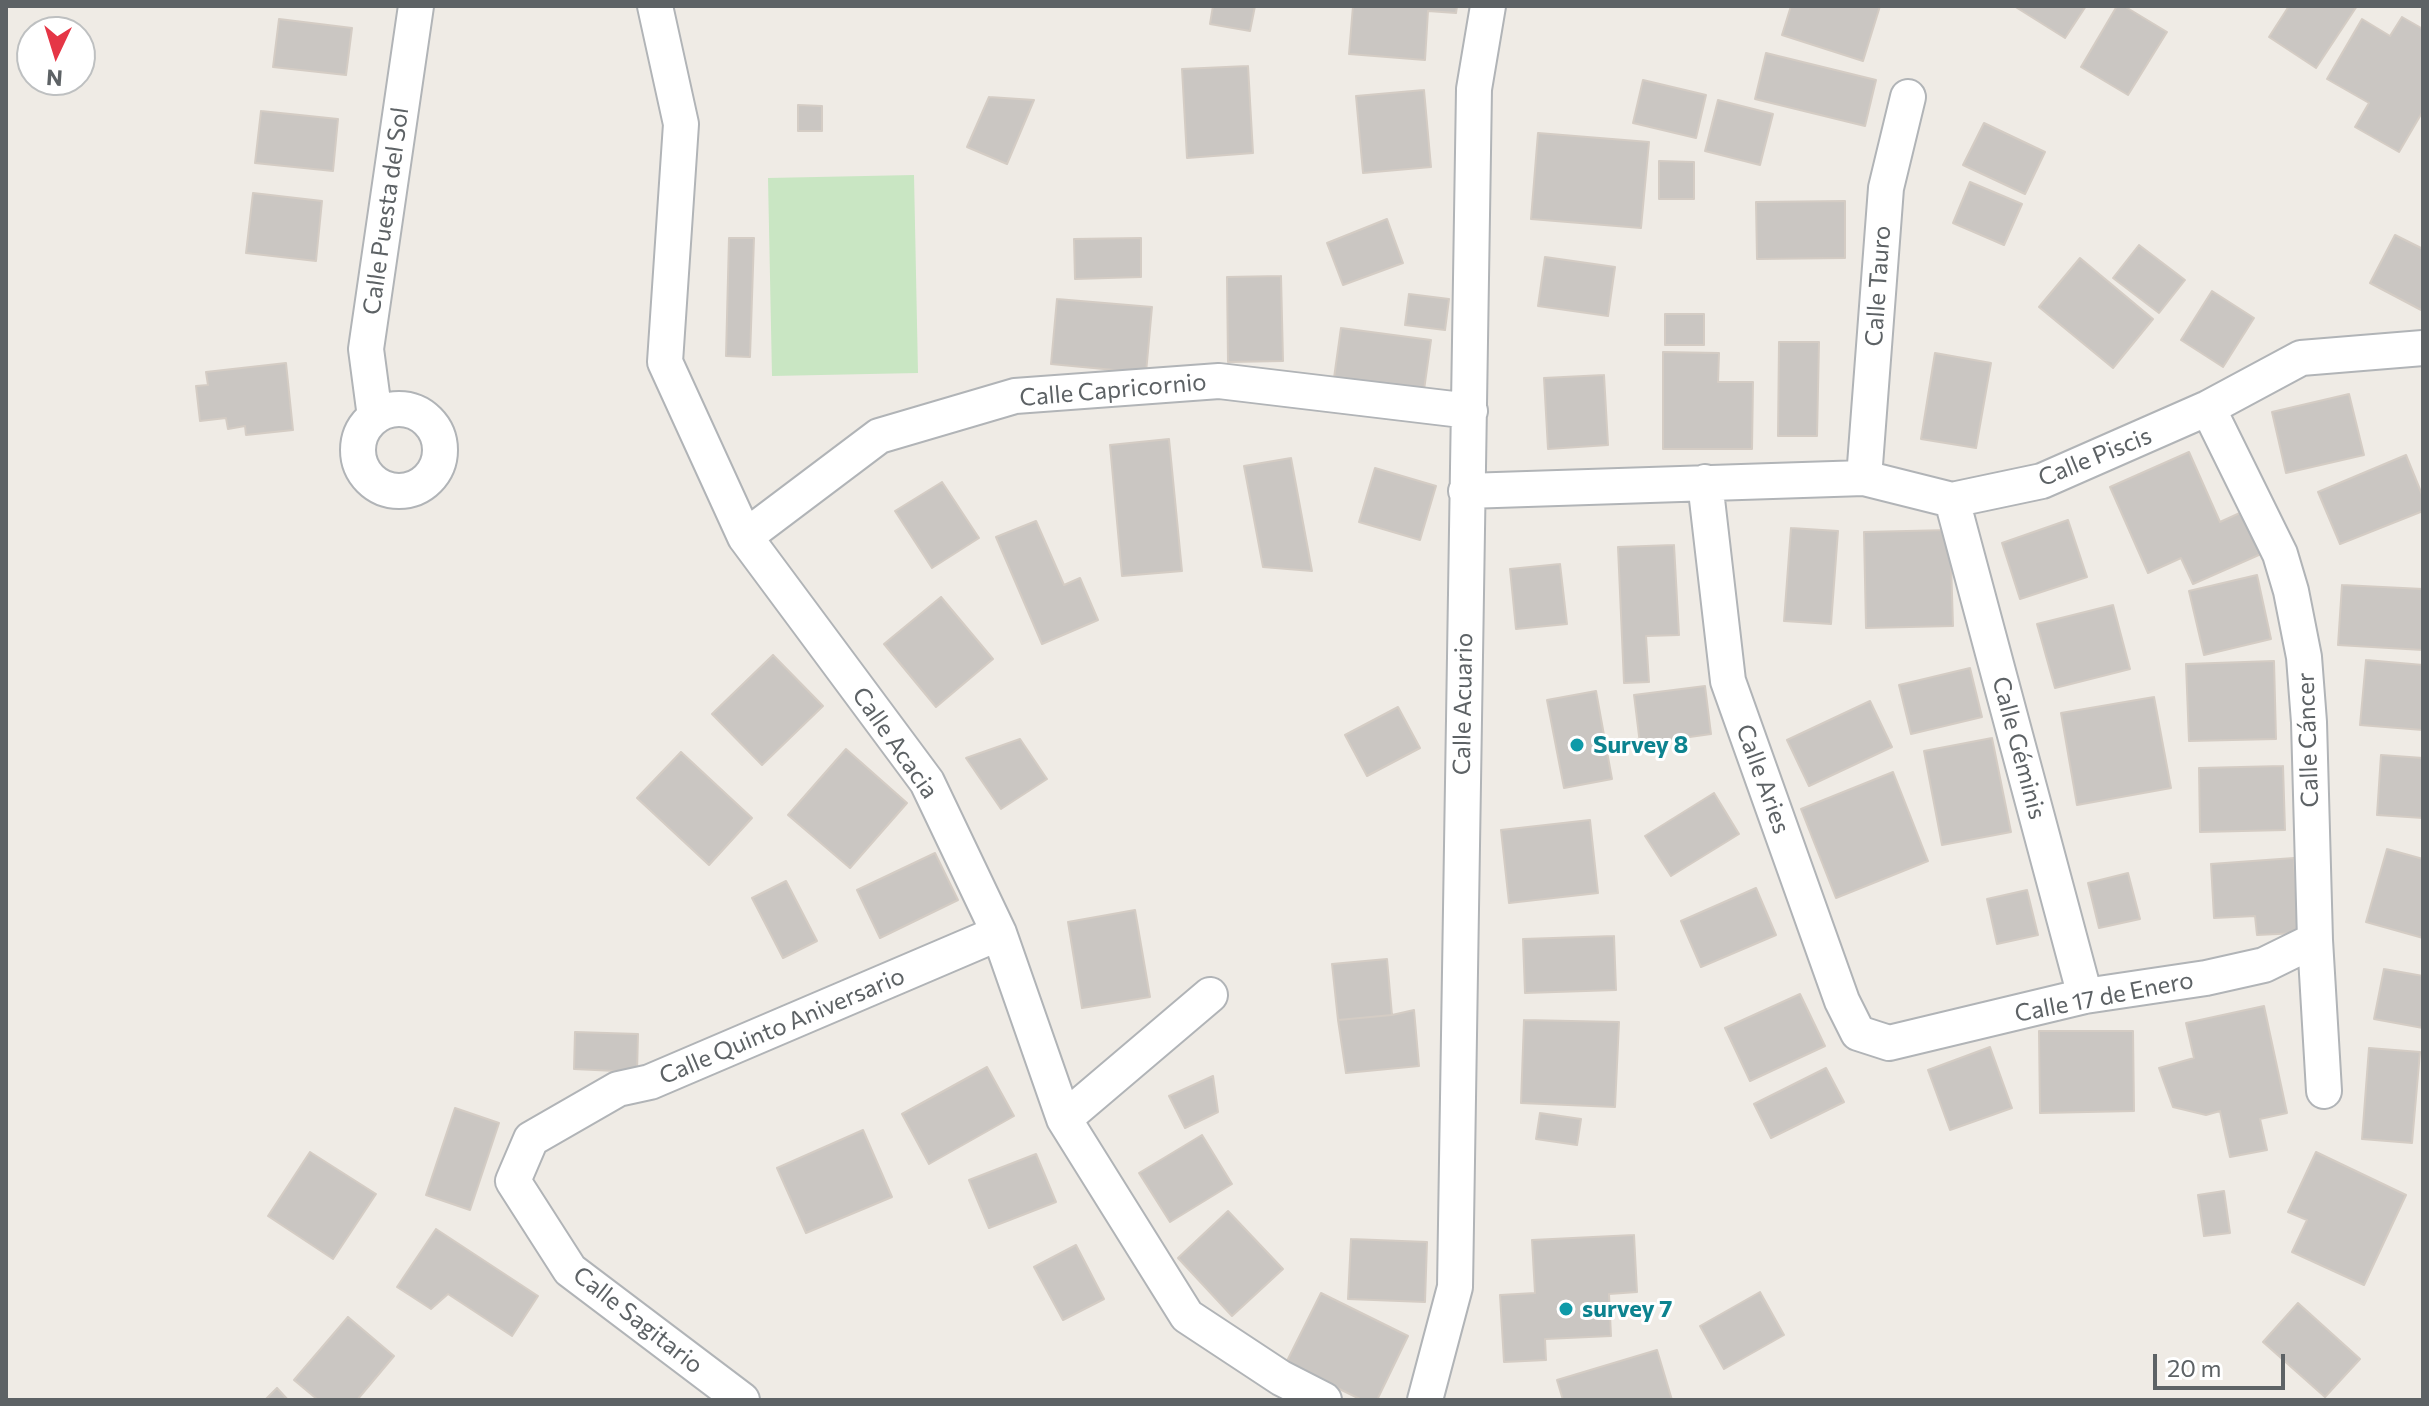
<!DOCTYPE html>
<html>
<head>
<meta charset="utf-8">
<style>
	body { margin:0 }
	#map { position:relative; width:2429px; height:1406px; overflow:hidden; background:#efebe5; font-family:Commissioner,sans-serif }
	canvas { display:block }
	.frame { position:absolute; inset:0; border:8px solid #5d6265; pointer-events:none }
	.north { position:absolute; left:16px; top:16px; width:80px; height:80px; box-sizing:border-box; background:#fff; border:2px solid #bec0c1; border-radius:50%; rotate:184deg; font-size:22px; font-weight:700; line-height:32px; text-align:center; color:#5d6265 }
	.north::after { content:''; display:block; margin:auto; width:28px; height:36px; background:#e53646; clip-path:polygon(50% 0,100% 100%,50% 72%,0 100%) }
	.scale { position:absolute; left:2153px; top:1354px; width:132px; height:36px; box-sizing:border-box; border:4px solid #5d6265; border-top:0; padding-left:10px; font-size:24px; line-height:28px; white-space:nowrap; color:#5d6265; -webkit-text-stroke:6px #fff; paint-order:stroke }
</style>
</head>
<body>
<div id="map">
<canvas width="2429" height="1406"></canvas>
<div class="frame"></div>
<div class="north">N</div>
<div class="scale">20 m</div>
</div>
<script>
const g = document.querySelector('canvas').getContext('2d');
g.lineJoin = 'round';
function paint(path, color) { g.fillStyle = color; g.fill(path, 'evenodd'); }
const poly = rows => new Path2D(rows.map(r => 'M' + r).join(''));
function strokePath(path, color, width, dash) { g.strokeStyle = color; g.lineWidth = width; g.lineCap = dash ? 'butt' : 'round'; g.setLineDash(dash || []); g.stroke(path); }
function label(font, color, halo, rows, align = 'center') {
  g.font = font + ' Commissioner,sans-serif'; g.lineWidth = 6; g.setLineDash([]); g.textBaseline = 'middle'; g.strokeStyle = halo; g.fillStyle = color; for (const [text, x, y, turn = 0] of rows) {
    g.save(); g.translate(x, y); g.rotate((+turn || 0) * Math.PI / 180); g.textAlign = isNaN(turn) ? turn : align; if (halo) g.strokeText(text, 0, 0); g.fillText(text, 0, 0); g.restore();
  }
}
paint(poly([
	[914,175,918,373,772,376,768,178]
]), '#c9e6c3');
const building = poly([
	[1213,6,1255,6,1250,31,1210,24,1213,6],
	[1353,6,1457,6,1456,13,1428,11,1425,60,1349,54,1353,6],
	[1791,6,1880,6,1863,61,1782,35,1791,6],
	[2014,6,2086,6,2065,38,2014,6],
	[2117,6,2124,6,2167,32,2128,95,2081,67,2117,6],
	[2289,6,2357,6,2316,68,2269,37,2289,6],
	[2402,17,2423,29,2423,111,2399,152,2355,127,2369,103,2327,79,2362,19,2390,36,2402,17],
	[279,19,352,28,346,75,273,67,279,19],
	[1766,53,1876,80,1865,126,1755,99,1766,53],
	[1248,66,1253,153,1187,158,1182,69,1248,66],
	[1643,80,1706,95,1696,138,1633,123,1643,80],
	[1424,90,1431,167,1363,173,1356,96,1424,90],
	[989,97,1034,100,1007,164,967,147,989,97],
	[1718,100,1773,114,1760,165,1705,151,1718,100],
	[798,105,822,106,822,131,798,131,798,105],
	[261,111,338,119,333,171,255,163,261,111],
	[1984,123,2045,152,2025,194,1963,165,1984,123],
	[1538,133,1649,142,1641,228,1531,219,1538,133],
	[1659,161,1694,162,1694,199,1659,199,1659,161],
	[1970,182,2022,204,2004,245,1953,223,1970,182],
	[253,193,322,201,316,261,246,253,253,193],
	[1845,201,1845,258,1757,259,1756,202,1845,201],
	[1387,219,1403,263,1343,285,1327,243,1387,219],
	[2395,235,2423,249,2423,311,2370,283,2395,235],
	[729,238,754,238,750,357,726,356,729,238],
	[1141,238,1141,277,1075,279,1074,239,1141,238],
	[2139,245,2185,280,2159,313,2113,278,2139,245],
	[1545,257,1615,267,1608,316,1538,306,1545,257],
	[2080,258,2153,319,2113,368,2039,307,2080,258],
	[1281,276,1283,361,1228,362,1227,277,1281,276],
	[2212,291,2254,318,2223,367,2181,340,2212,291],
	[1409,294,1449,299,1445,330,1405,325,1409,294],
	[1057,299,1152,307,1146,373,1051,364,1057,299],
	[1665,314,1704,314,1704,345,1665,345,1665,314],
	[1341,328,1431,340,1424,390,1334,378,1341,328],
	[1779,342,1819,342,1817,436,1778,436,1779,342],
	[1663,352,1719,353,1718,382,1753,382,1752,449,1663,449,1663,352],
	[1935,353,1991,363,1976,448,1921,439,1935,353],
	[286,363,293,430,246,435,245,426,228,429,226,418,200,421,196,386,208,385,206,372,286,363],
	[1604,375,1608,445,1548,449,1544,378,1604,375],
	[2349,394,2364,455,2286,473,2272,412,2349,394],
	[1169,439,1182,571,1122,576,1110,445,1169,439],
	[2189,452,2220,522,2242,512,2261,554,2193,584,2181,558,2148,573,2110,487,2189,452],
	[2406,455,2423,497,2423,511,2340,544,2318,492,2406,455],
	[1291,458,1312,571,1263,567,1244,466,1291,458],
	[1375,468,1436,486,1420,540,1359,522,1375,468],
	[942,482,979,538,932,568,895,511,942,482],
	[2068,520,2087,577,2020,599,2002,543,2068,520],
	[1036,521,1064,585,1080,578,1098,620,1042,644,996,537,1036,521],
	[1791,528,1838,531,1831,624,1784,621,1791,528],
	[1950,530,1953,626,1866,628,1864,532,1950,530],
	[1674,545,1679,635,1646,636,1649,682,1624,683,1618,547,1674,545],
	[1560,564,1567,624,1516,629,1510,569,1560,564],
	[2257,575,2271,639,2204,655,2189,591,2257,575],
	[2342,585,2423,589,2423,650,2338,645,2342,585],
	[941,597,993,659,936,707,884,644,941,597],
	[2113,605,2130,669,2055,688,2037,624,2113,605],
	[773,655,823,706,762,765,712,714,773,655],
	[2366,660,2423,665,2423,730,2360,725,2366,660],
	[2274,661,2276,739,2189,741,2186,664,2274,661],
	[1970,668,1982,717,1911,734,1899,685,1970,668],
	[1705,686,1711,734,1640,744,1634,695,1705,686],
	[1596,691,1612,779,1564,788,1547,700,1596,691],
	[2154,697,2171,788,2077,805,2061,713,2154,697],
	[1870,701,1892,747,1809,786,1787,740,1870,701],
	[1398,707,1420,748,1367,776,1345,735,1398,707],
	[1992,738,2011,832,1942,845,1924,751,1992,738],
	[1020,739,1047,779,1001,809,966,758,1020,739],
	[846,749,907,803,850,868,788,815,846,749],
	[681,752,752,818,709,865,637,798,681,752],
	[2381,755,2423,758,2423,818,2377,815,2381,755],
	[2283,766,2285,830,2200,832,2199,768,2283,766],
	[1893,772,1928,861,1836,898,1801,809,1893,772],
	[1714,793,1739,834,1671,876,1645,836,1714,793],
	[1590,820,1598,893,1509,903,1501,830,1590,820],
	[2387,849,2423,859,2423,938,2366,922,2387,849],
	[935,853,958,900,880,938,857,890,935,853],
	[2294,858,2298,933,2257,935,2255,916,2214,918,2211,864,2294,858],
	[2128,873,2140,919,2099,928,2088,883,2128,873],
	[786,881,817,941,783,958,752,898,786,881],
	[1756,888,1776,935,1701,967,1681,921,1756,888],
	[2027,890,2038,935,1997,944,1987,899,2027,890],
	[1135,910,1150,997,1082,1008,1068,922,1135,910],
	[1614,936,1616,990,1525,993,1523,939,1614,936],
	[1387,959,1392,1015,1338,1020,1332,964,1387,959],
	[2384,969,2423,976,2423,1028,2374,1019,2384,969],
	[1800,994,1825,1046,1750,1081,1725,1028,1800,994],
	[2264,1006,2287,1113,2260,1119,2267,1150,2230,1157,2220,1111,2206,1115,2173,1107,2159,1068,2194,1058,2186,1023,2264,1006],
	[1414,1010,1419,1066,1346,1073,1338,1020,1392,1015,1414,1010],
	[1524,1020,1619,1022,1615,1107,1521,1103,1524,1020],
	[2039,1031,2133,1031,2134,1111,2040,1113,2039,1031],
	[575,1032,638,1034,637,1072,574,1069,575,1032],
	[1990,1047,2012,1108,1950,1130,1928,1070,1990,1047],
	[2369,1048,2420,1052,2412,1143,2362,1139,2369,1048],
	[987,1067,1014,1116,929,1164,902,1114,987,1067],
	[1826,1068,1844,1102,1771,1138,1754,1104,1826,1068],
	[1213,1076,1218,1112,1185,1128,1169,1096,1213,1076],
	[455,1108,499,1123,470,1210,426,1195,455,1108],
	[1540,1113,1581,1119,1577,1145,1536,1139,1540,1113],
	[863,1130,892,1197,806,1233,777,1168,863,1130],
	[1202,1135,1232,1184,1170,1222,1139,1173,1202,1135],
	[310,1152,376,1194,333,1259,268,1216,310,1152],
	[2316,1152,2406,1195,2364,1285,2292,1252,2307,1220,2288,1212,2316,1152],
	[1036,1154,1056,1202,989,1228,969,1180,1036,1154],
	[2224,1191,2230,1233,2204,1236,2198,1195,2224,1191],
	[1228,1211,1283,1269,1232,1316,1178,1258,1228,1211],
	[436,1229,538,1296,512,1336,448,1294,431,1309,397,1287,436,1229],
	[1634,1235,1637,1292,1609,1294,1611,1336,1545,1339,1546,1360,1504,1362,1500,1295,1535,1293,1532,1240,1634,1235],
	[1351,1239,1427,1242,1425,1302,1348,1299,1351,1239],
	[1076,1245,1104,1299,1063,1320,1034,1267,1076,1245],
	[1760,1292,1784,1335,1724,1369,1700,1326,1760,1292],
	[1321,1293,1408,1336,1377,1400,1362,1400,1286,1363,1321,1293],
	[2298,1303,2360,1359,2325,1397,2263,1342,2298,1303],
	[348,1317,394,1356,357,1400,318,1400,294,1380,348,1317],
	[1657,1350,1672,1400,1563,1400,1557,1380,1657,1350],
	[277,1388,288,1400,265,1400,277,1388]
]);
paint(building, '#cac6c2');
strokePath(building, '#d4ccc4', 2);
const minor = poly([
	[655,6,681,124,665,362,745,537,927,782,999,933,1064,1119,1187,1316,1281,1378,1324,1400],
	[2208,408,2280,554,2291,591,2304,657,2309,722,2315,940,2324,1091],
	'358 450a41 41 0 1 1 82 0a41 41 0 1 1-82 0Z',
	[375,417,366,349,416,6],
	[1864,478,1886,188,1908,97],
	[1705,482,1728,681,1842,1001,1858,1033,1889,1043,2085,996,2206,978,2264,965,2315,940],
	[1466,491,1864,478,1952,500,2042,481,2208,408,2301,358,2423,348],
	[1952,500,2085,996],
	[745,537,879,436,1015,396,1219,381,1470,411],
	[1064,1119,1210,995],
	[742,1400,570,1270,513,1181,531,1139,618,1089,650,1082,999,933],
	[1425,1400,1455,1287,1474,89,1488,6]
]);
strokePath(minor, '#b1b4b7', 38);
strokePath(minor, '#fff', 34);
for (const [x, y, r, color] of [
	[1577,745,8,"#0f9aa8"],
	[1566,1309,8,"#0f9aa8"]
]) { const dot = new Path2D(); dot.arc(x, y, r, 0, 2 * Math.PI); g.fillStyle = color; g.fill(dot); strokePath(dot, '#fff', 3); }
label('24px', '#5d6265', '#fff', [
	["Calle Puesta del Sol",386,211,-82],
	["Calle Tauro",1878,286,-86],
	["Calle Capricornio",1113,390,-5],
	["Calle Piscis",2095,457,-22],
	["Calle Acuario",1463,704,-89],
	["Calle Cáncer",2308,740,-92],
	["Calle Acacia",895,743,55],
	["Calle Géminis",2019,748,75],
	["Calle Aries",1763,779,70],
	["Calle 17 de Enero",2104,997,-11],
	["Calle Quinto Aniversario",782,1026,-23],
	["Calle Sagitario",638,1320,38]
]);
label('bold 24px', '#0d838f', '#fff', [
	["Survey 8",1593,745],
	["survey 7",1582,1309]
], 'left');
</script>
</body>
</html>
